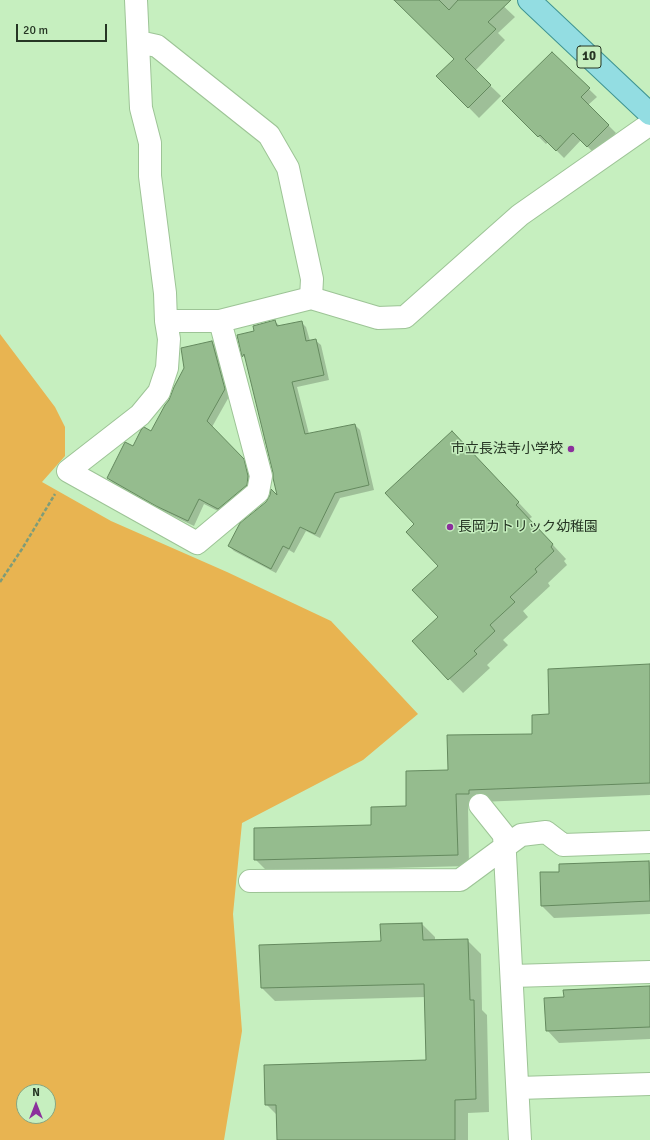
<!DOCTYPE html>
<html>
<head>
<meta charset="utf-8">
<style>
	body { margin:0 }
	#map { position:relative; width:650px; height:1140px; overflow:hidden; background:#c6efbf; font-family:Signika,sans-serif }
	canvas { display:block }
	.north { position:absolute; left:16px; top:1084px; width:40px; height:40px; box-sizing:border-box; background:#c6efbf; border:1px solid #86a581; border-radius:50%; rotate:0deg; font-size:11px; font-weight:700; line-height:16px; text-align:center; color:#263624 }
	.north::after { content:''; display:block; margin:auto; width:14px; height:18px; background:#8b309c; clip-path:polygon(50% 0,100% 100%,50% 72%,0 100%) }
	.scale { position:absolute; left:16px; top:24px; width:91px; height:18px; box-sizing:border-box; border:2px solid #263624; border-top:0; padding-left:5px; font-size:12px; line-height:14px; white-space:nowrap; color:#263624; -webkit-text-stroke:3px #c6efbf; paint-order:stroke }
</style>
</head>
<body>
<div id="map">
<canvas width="650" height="1140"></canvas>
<div class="north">N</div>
<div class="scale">20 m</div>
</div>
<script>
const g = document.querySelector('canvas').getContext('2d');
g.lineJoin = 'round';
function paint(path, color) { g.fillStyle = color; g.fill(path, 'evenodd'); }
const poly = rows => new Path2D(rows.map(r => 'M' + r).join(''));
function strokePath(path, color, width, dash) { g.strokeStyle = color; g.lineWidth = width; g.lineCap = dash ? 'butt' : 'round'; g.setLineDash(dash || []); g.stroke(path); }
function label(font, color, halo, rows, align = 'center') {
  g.font = font + ' Signika,"Noto Sans JP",sans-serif'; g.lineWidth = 3; g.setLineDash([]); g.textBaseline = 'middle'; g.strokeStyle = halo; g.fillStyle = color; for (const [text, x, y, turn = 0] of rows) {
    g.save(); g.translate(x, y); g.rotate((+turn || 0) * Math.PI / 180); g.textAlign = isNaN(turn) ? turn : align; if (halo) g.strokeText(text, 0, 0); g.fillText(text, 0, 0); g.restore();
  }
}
paint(poly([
	[0,334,55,407,65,427,65,456,42,482,111,521,227,572,331,621,418,714,363,760,242,823,233,914,242,1031,224,1140,0,1140],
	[24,1092,48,1092,48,1116,24,1116]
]), '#e8b451');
paint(poly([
	[406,0,497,0,515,17,498,33,505,40,475,71,501,96,479,118,438,76,455,59],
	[552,53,597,97,588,105,616,133,595,154,581,140,564,158,548,142,546,144,503,101],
	[274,321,280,326,301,322,306,327,310,341,315,340,321,345,329,380,297,387,309,434,355,425,360,430,374,490,340,498,320,538,306,531,294,553,289,550,276,573,234,551,229,546,267,502,279,498,246,358,243,356,238,336,255,332],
	[212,342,217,347,230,395,212,427,249,466,253,483,224,514,204,504,194,526,163,511,114,484,108,478,133,448,151,432],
	[466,446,532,517,529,519,566,559,564,561,567,565,548,583,550,586,523,611,528,617,503,640,508,645,487,665,490,668,463,693,413,641,439,617,439,566,416,524],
	[650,665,650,795,480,802,480,805,468,805,469,866,267,871,255,859,372,826,407,807,449,771,534,735,550,715],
	[650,862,650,914,554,918,542,906,560,873,560,865],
	[422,924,435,937,435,941,467,940,481,954,482,1010,487,1015,489,1112,468,1113,468,1140,278,1140,277,1115,266,1104,427,1061,426,997,275,1001,262,988,382,942],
	[650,987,650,1039,559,1043,547,1030,565,998]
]), '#0003');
const building = poly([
	[394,0,439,0,449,10,458,0,511,0,488,22,496,29,465,59,491,85,468,108,436,76,454,59,394,0],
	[552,52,590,88,581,97,609,125,587,147,573,133,556,151,540,135,538,137,502,101,552,52],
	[275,320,277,326,302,321,306,341,316,339,324,375,292,382,305,434,355,424,369,485,335,493,315,534,300,527,289,549,283,546,271,569,228,546,240,523,266,502,270,495,271,489,277,495,273,478,273,473,244,354,242,357,237,335,254,331,253,326,275,320],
	[212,341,225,389,207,421,244,459,248,476,247,485,218,509,199,499,188,521,156,506,107,478,125,442,133,446,141,430,144,427,151,431,165,405,169,400,174,387,184,368,181,348,212,341],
	[452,431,519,502,516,505,553,544,551,547,554,551,535,569,537,572,510,597,515,602,490,625,495,631,474,651,477,654,448,680,412,641,438,617,412,590,438,566,406,532,414,524,385,493,452,431],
	[650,664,650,783,469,790,469,794,456,794,458,855,254,860,254,828,371,825,371,807,406,806,406,771,448,770,447,735,532,734,532,715,549,714,548,669,650,664],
	[649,861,650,901,541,906,540,872,559,872,559,864,649,861],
	[422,923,423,940,468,939,470,1000,474,1000,476,1099,455,1100,455,1140,277,1140,276,1105,265,1105,264,1065,426,1060,424,984,261,988,259,945,381,941,380,924,422,923],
	[650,986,650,1027,546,1031,544,998,564,997,563,990,650,986]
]);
paint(building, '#95bc8e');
strokePath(building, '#64895e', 1);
const minor = poly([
	[136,0,141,108,150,143,150,176,165,293,166,321],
	[139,42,157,46,269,135,288,168,312,279,311,298],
	[220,321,261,476,258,492,197,543,68,471,140,415,159,392,167,368,169,339,166,321,220,321,311,298,378,318,405,317,520,215,650,124],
	[480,805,504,835,520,1140],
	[250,881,460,880,521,835,546,832,563,845,650,842],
	[512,976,650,972],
	[518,1088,650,1084]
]);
const major = poly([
	[529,0,650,114]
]);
strokePath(minor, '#9dc496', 24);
strokePath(major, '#3e9492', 24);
strokePath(poly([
	[0,582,22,549,55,494]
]), '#7e9c79', 2.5, [4, 2]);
strokePath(minor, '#fff', 22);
strokePath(major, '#93dde2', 22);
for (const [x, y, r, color] of [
	[571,449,4,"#8b309c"],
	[450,527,4,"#8b309c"]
]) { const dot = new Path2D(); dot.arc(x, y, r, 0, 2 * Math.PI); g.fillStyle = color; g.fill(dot); strokePath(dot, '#c6efbf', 1.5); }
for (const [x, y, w] of [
	[589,57,24]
]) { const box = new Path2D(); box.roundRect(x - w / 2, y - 11, w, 22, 3); g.fillStyle = '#c6efbf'; g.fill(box); strokePath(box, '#263624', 1); }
label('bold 13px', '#263624', null, [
	["10",589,57]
]);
label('14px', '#263624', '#c6efbf', [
	["市立長法寺小学校",563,449],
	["長岡カトリック幼稚園",458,527,"left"]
], 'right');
</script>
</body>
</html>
